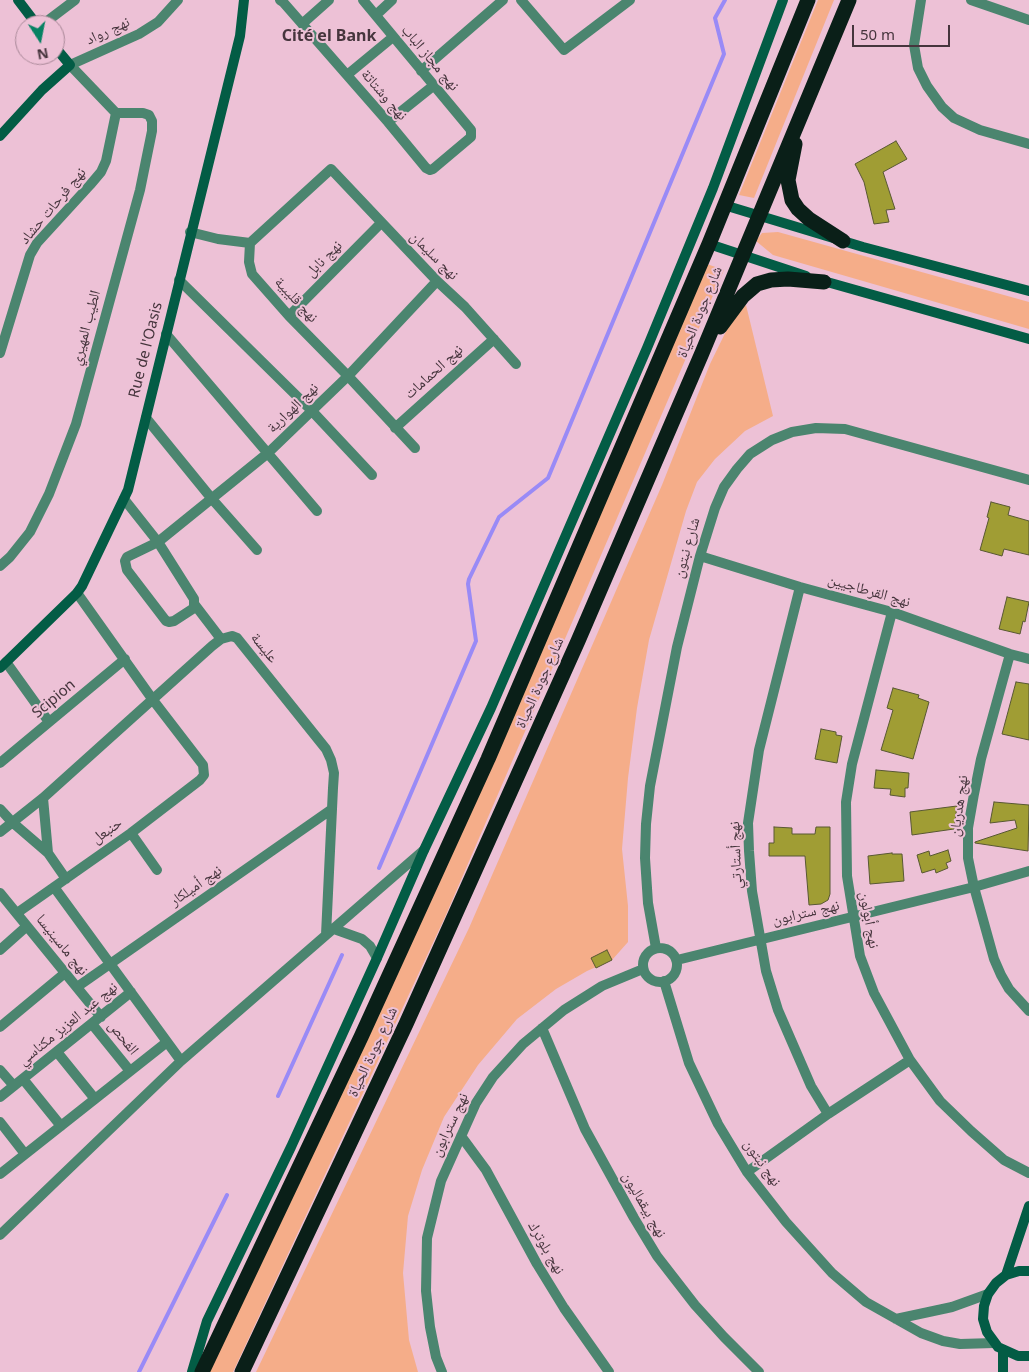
<!DOCTYPE html>
<html>
<head>
<meta charset="utf-8">
<style>
	body { margin:0 }
	#map { position:relative; width:1029px; height:1372px; overflow:hidden; background:#edc1d6; font-family:"Noto Sans",sans-serif }
	canvas { display:block }
	.north { position:absolute; left:15px; top:15px; width:50px; height:50px; box-sizing:border-box; background:#edc1d6; border:1px solid #aa8999; border-radius:50%; rotate:169deg; font-size:14px; font-weight:700; line-height:20px; text-align:center; color:#46353d }
	.north::after { content:''; display:block; margin:auto; width:18px; height:22px; background:#078263; clip-path:polygon(50% 0,100% 100%,50% 72%,0 100%) }
	.scale { position:absolute; left:852px; top:25px; width:98px; height:22px; box-sizing:border-box; border:2px solid #46353d; border-top:0; padding-left:6px; font-size:15px; line-height:18px; white-space:nowrap; color:#46353d; -webkit-text-stroke:4px #edc1d6; paint-order:stroke }
</style>
</head>
<body>
<div id="map">
<canvas width="1029" height="1372"></canvas>
<div class="north">N</div>
<div class="scale">50 m</div>
</div>
<script>
const g = document.querySelector('canvas').getContext('2d');
g.lineJoin = 'round';
function paint(path, color) { g.fillStyle = color; g.fill(path, 'evenodd'); }
const poly = rows => new Path2D(rows.map(r => 'M' + r).join(''));
function strokePath(path, color, width, dash) { g.strokeStyle = color; g.lineWidth = width; g.lineCap = dash ? 'butt' : 'round'; g.setLineDash(dash || []); g.stroke(path); }
function label(font, color, halo, rows, align = 'center') {
  g.font = font + ' "Noto Sans","Noto Naskh Arabic",sans-serif'; g.lineWidth = 4; g.setLineDash([]); g.textBaseline = 'middle'; g.strokeStyle = halo; g.fillStyle = color; for (const [text, x, y, turn = 0] of rows) {
    g.save(); g.translate(x, y); g.rotate((+turn || 0) * Math.PI / 180); g.textAlign = isNaN(turn) ? turn : align; if (halo) g.strokeText(text, 0, 0); g.fillText(text, 0, 0); g.restore();
  }
}
paint(poly([
	[818,0,834,0,754,198,739,195],
	[778,232,1029,302,1029,329,773,255,756,241,762,233],
	[704,263,724,270,445,917,233,1372,208,1372],
	[746,305,773,416,745,431,715,459,697,482,686,511,649,640,637,708,628,778,622,849,628,906,628,942,612,960,587,971,556,989,517,1019,478,1065,444,1117,422,1170,408,1216,403,1273,409,1340,418,1372,256,1372,469,928,662,485,710,364,733,317]
]), '#f5ad89');
strokePath(poly([
	[379,868,476,641,468,584,469,579,499,517,548,478,724,54,715,18,725,0],
	[278,1096,342,955],
	[139,1372,227,1195]
]), '#998af6', 4);
const building = poly([
	[896,141,907,159,883,172,895,209,886,210,889,222,874,224,864,182,855,164,896,141],
	[991,502,1010,507,1008,515,1029,521,1029,555,1004,549,1002,556,980,550,989,518,987,517,991,502],
	[1007,597,1029,602,1025,622,1023,621,1020,634,999,629,1007,597],
	[1016,682,1029,684,1029,740,1002,734,1016,682],
	[893,688,919,695,918,698,929,702,913,759,881,750,893,710,887,708,893,688],
	[821,729,836,732,836,735,842,736,837,763,815,759,821,729],
	[876,770,909,773,908,788,905,788,905,797,890,795,891,789,874,788,876,770],
	[994,802,1029,805,1028,851,975,843,975,842,1017,828,1015,820,990,823,994,802],
	[957,806,954,829,912,835,910,812,957,806],
	[774,827,792,828,792,834,815,834,816,827,830,827,830,894,828,900,821,904,809,905,805,856,769,856,769,843,774,843,774,827],
	[948,850,951,861,946,863,948,868,936,873,935,869,922,873,917,855,929,851,930,856,948,850],
	[892,853,892,854,902,854,904,881,870,884,868,856,892,853],
	[607,950,612,960,596,968,591,958,607,950]
]);
paint(building, '#a09d34');
strokePath(building, '#585832', 1);
strokePath(poly([
	[280,0,283,2,388,122,426,168,430,170,433,169,471,137,471,130,363,0],
	[521,0,564,50,630,0],
	[921,0,914,45,918,68,927,86,942,107,954,118,980,130,1029,144],
	[971,0,1029,20],
	[376,15,392,0],
	[302,24,329,0],
	[42,25,75,0],
	[421,71,503,0],
	[347,75,393,37],
	[388,122,433,86],
	[190,232,218,239,250,243],
	[179,280,312,411,372,475],
	[289,316,381,223],
	[166,334,317,511],
	[0,353,30,255,37,243,90,185,101,172,106,161,116,113,70,65,139,34,158,22,178,0],
	[146,418,212,499,257,550],
	[395,428,494,339],
	[415,448,348,376,289,316,252,274,249,262,250,243,331,169,437,281,465,307,516,364],
	[124,499,158,542,194,599,194,608,174,621,169,622,166,621,127,570,125,561,127,557,158,542,268,453,348,376,437,281],
	[700,556,800,587,892,612,1010,654,1029,659],
	[0,566,10,557,30,532,49,494,76,424,140,190,152,131,152,121,149,115,143,113,116,113],
	[800,587,759,750,748,823,749,851,752,891,766,971,778,1010,811,1086,828,1114],
	[195,605,221,639],
	[892,612,852,764,846,802,847,876,860,956,874,993,910,1060,940,1101,971,1131,1004,1160,1029,1173],
	[1010,654,981,759,974,794,968,828,968,858,974,887,994,959,1001,975,1009,989,1029,1011],
	[6,662,49,722],
	[0,763,125,659],
	[43,798,48,853],
	[0,809,12,822,48,853,66,879],
	[0,832,43,798,212,646,221,639,232,636,237,638,326,749,331,760,334,773,333,788,326,935],
	[131,833,157,870],
	[54,887,181,1061],
	[0,893,101,1017],
	[17,913,131,833,200,780,204,775,203,765,153,700,77,593],
	[334,929,362,939,370,946,377,958],
	[656,948,648,903,645,858,646,824,650,786,677,647,700,556,715,508,724,487,737,469,750,454,772,440,792,432,816,428,845,429,1029,480],
	'643 965a17 17 0 1 1 34 0a17 17 0 1 1-34 0Z',
	[0,950,27,926],
	[677,960,974,887,1029,871],
	[664,981,689,1063,718,1124,747,1172,786,1222,832,1273,866,1302,921,1333,943,1341,960,1344,994,1343],
	[77,987,332,809],
	[92,1024,130,1071],
	[0,1027,65,973],
	[542,1028,585,1129,634,1218,657,1256,695,1305,724,1337,759,1372],
	[57,1052,95,1099],
	[0,1070,14,1086],
	[23,1079,61,1126],
	[0,1097,131,992],
	[0,1122,25,1154],
	[461,1136,486,1170,537,1264,564,1308,609,1372],
	[747,1172,828,1114,910,1060],
	[0,1174,167,1042],
	[0,1235,181,1061,424,850],
	[896,1319,952,1307,988,1294],
	[442,1372,436,1357,430,1327,426,1291,427,1238,441,1181,476,1103,493,1077,523,1044,564,1010,602,986,643,969]
]), '#4b856f', 10);
strokePath(poly([
	[18,0,37,25],
	[0,136,42,90,70,65,55,47],
	[724,205,863,247,1029,291],
	[709,244,806,276],
	[820,280,1029,339],
	[0,668,77,593,82,586,128,490,240,36,244,0],
	[1029,1271,1019,1271,1006,1275,996,1283,988,1294,984,1306,983,1319,987,1332,998,1347,1018,1356,1029,1356],
	[1006,1275,1029,1206],
	[1003,1350,1003,1372],
	[192,1372,207,1321,291,1147,377,958,424,850,491,708,647,348,713,188,783,0]
]), '#035c45', 10);
strokePath(poly([
	[795,144,788,180,792,200,798,209,809,219,843,241],
	[720,327,743,296,757,284,771,280,788,279,824,282],
	[202,1372,361,1037,488,759,709,244,808,0],
	[242,1372,406,1024,578,641,702,353,849,0]
]), '#0a1f18', 15);
label('15px', '#46353d', '#edc1d6', [
	["نهج رواد",108,31,-25],
	["نهج مجاز الباب",430,58,50],
	["نهج وشتاتة",384,95,49],
	["نهج فرحات حشاد",53,206,-50],
	["نهج سليمان",434,256,45],
	["نهج نابل",324,259,-45],
	["نهج قليبية",296,300,47],
	["شارع جودة الحياة",700,312,-68],
	["الطيب المهيري",86,328,-75],
	["Rue de l'Oasis",146,350,-76],
	["نهج الحمامات",434,372,-42],
	["نهج الهوارية",293,408,-44],
	["شارع نبتون",687,548,-74],
	["نهج القرطاجيين",869,591,16],
	["عليسة",264,648,51],
	["شارع جودة الحياة",540,683,-66],
	["Scipion",54,699,-40],
	["نهج هدريان",959,806,-82],
	["حنبعل",107,831,-35],
	["نهج أستارتي",736,855,-92],
	["نهج أميلكار",196,886,-35],
	["نهج سترابون",806,913,-13],
	["نهج أبولون",869,920,80],
	["نهج ماسينيسا",62,945,51],
	["نهج عبد العزيز مكناسي",68,1024,-39],
	["الفحص",123,1038,51],
	["شارع جودة الحياة",373,1052,-65],
	["نهج سترابون",450,1125,-65],
	["نهج نبتون",762,1163,55],
	["نهج بيقماليون",644,1205,60],
	["نهج بلوترك",546,1248,60]
]);
label('bold 16px', '#46353d', '#edc1d6', [
	["Cité el Bank",329,36]
]);
</script>
</body>
</html>
